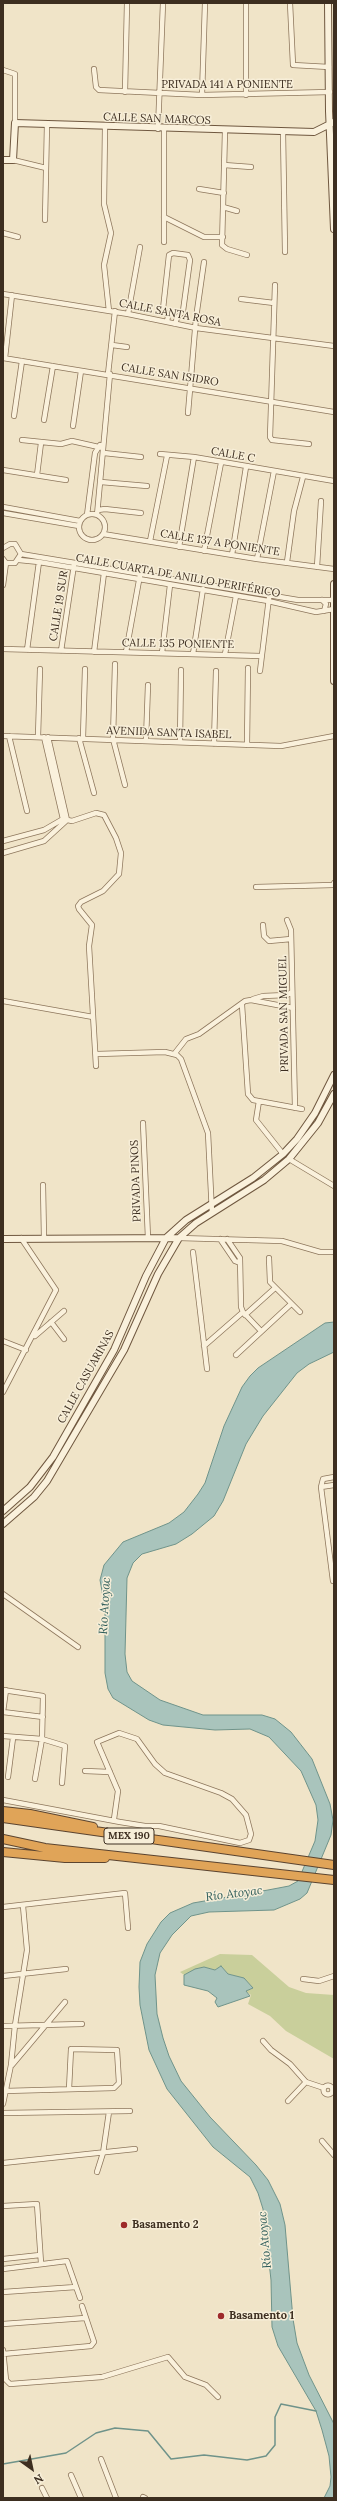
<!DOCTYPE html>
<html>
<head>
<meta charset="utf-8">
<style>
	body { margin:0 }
	#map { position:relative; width:337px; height:2501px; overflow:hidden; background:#f0e4c8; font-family:Lora,serif }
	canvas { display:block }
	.frame { position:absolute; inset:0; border:4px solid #3d2e20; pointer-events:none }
	.north { position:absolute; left:12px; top:2449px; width:40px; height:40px; -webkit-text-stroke:3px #f7eed8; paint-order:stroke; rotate:147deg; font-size:11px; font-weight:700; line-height:16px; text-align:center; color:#3d2e20 }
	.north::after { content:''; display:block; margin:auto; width:14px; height:18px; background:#3d2e20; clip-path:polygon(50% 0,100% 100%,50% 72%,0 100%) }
</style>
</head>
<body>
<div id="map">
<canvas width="337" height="2501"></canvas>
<div class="frame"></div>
<div class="north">N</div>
</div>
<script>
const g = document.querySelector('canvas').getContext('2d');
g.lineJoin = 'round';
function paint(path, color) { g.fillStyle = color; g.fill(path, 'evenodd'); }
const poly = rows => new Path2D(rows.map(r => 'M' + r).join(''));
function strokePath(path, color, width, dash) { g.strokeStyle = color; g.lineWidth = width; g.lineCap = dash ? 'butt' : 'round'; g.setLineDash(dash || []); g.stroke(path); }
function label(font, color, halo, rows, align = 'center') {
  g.font = font + ' Lora,serif'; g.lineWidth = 3; g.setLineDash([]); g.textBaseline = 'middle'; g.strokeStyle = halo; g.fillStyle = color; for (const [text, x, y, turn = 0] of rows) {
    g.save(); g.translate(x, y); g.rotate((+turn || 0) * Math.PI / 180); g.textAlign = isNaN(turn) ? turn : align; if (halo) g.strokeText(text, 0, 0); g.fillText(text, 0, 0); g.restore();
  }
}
paint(poly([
	[220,1954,252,1955,289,1987,306,1993,334,1995,334,2059,286,2031,270,2016,248,2004,251,1995,246,1991,253,1988,244,1978,228,1974,221,1966,215,1970,204,1967,196,1969,184,1975,180,1972]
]), '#c9cf9b');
const water = poly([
	[334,1322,334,1352,309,1364,297,1373,263,1416,246,1444,223,1501,214,1516,192,1534,176,1544,142,1554,133,1563,127,1578,125,1654,127,1672,132,1681,160,1700,203,1715,262,1715,275,1719,291,1732,312,1759,330,1804,333,1820,331,1835,307,1893,300,1899,274,1910,209,1912,191,1916,172,1935,160,1953,155,1975,157,2014,163,2038,169,2056,181,2081,210,2117,256,2165,268,2180,280,2204,285,2225,293,2319,297,2343,309,2375,334,2424,334,2498,324,2498,330,2486,331,2477,329,2456,322,2430,316,2411,278,2346,272,2327,271,2280,263,2209,258,2193,250,2177,213,2147,167,2089,149,2050,140,2005,139,1987,140,1962,147,1944,161,1922,170,1913,193,1903,268,1890,289,1886,298,1881,315,1841,318,1820,316,1805,301,1771,269,1737,250,1729,215,1730,163,1725,149,1720,113,1698,108,1689,105,1673,105,1608,100,1580,104,1565,123,1542,169,1523,184,1512,198,1494,205,1483,224,1426,242,1387,250,1376,258,1368,319,1327,325,1323,334,1322],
	[221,1966,228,1974,244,1978,253,1988,246,1991,250,1996,218,2007,215,2002,217,1998,208,1991,184,1985,184,1975,195,1969,204,1967,215,1970,221,1966]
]);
paint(water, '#a9c4bc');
strokePath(water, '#6f938a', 1);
strokePath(poly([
	[3,2464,66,2453,96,2433,115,2428,148,2431,171,2459,204,2455,247,2460,266,2456,275,2445,275,2417,281,2404,316,2411]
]), '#6f938a', 1.5);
const street = poly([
	[246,3,246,95],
	[290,3,293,65,329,67],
	[94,69,96,87,99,90,202,95,330,92],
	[3,70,15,74,15,123],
	[125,92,127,3],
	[202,95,205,3],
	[105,127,104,204,111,233,104,265,109,311],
	[158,129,163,3],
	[225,131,222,245,227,249,247,255],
	[283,132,285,252],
	[13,160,46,168],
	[224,165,251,167],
	[199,189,224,193],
	[223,207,237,211],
	[164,217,204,237,223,237],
	[45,220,47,124],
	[3,233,18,237],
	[164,242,164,129],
	[275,285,270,437,272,440,309,444],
	[3,294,128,314,196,328,334,346],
	[241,299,274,303],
	[128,314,140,247],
	[167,322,168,316,163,309,169,255,173,253,188,255,190,260,183,311,177,318,175,324],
	[112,345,127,347],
	[3,358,334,412],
	[5,358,12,295],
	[108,374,115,311],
	[188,413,196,318,204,262],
	[14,416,22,361],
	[44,420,53,366],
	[73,426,81,371],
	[22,440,61,444,72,441,103,448],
	[104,453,141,457],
	[160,454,194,457,334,481],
	[3,470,66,480],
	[37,475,41,443],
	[101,482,147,486],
	[3,507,80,521],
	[98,510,105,509,141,513],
	[3,513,79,526],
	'79 527a13 13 0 1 1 26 0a13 13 0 1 1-26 0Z',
	[87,515,95,453,100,445],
	[97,515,110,374],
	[103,534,257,559,334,569],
	[150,541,167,456],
	[179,547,194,457],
	[3,548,10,544,15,544,21,554,15,563,6,563,3,559],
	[204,551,221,463],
	[21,554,298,600,334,600],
	[232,555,246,467],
	[257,559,274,471],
	[19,560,39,562,268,601,316,612,334,609],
	[287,562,294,511,303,477],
	[317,567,321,501],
	[3,585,6,563],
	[322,600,326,604,324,611],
	[3,649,261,656],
	[27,650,39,562],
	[61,651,74,565],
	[94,652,104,573],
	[126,652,140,575],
	[162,653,170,585],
	[193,654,203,589],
	[225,654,236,596],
	[115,664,113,739,125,785],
	[260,671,269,598],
	[3,736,281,746,334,736],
	[9,736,27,811],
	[38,737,40,669],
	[44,737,63,819],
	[48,737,67,820],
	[79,738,94,793],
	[83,738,85,669],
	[146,740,148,685],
	[180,742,181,670],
	[214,744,216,671],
	[247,745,248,668],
	[63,819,72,821,96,813,104,815,116,838,121,853,119,874,103,891,81,902,78,906,79,909,92,925,89,946,96,1066],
	[3,841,44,830,63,819],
	[3,853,44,841,67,820],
	[256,887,333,885,334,883],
	[287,920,291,930,295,1108],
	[263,925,264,936,269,941,291,939],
	[253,999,263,996,287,995,292,992],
	[3,1001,93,1017],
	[242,1005,248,1094,253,1100,302,1109],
	[175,1053,186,1039,199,1034,245,1001,251,1000,293,1008],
	[97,1054,165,1052,177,1055,181,1059,208,1133,212,1213],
	[259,1101,256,1120,283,1154],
	[143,1123,148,1238],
	[289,1159,334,1186],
	[43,1185,44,1238],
	[179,1238,282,1241,320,1252,334,1252],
	[220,1239,235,1261,240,1263],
	[227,1239,240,1258,241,1307,243,1312,261,1331],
	[193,1252,207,1369],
	[269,1258,270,1282,300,1312],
	[245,1315,275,1288],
	[51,1322,64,1339],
	[35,1336,64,1311],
	[3,1341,26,1350],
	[204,1346,243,1312],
	[236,1355,291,1304],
	[3,1392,56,1290,21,1238],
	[321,1487,334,1485],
	[333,1581,321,1487,323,1479,334,1477],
	[3,1594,78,1647],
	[3,1690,43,1696,42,1739,35,1779],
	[6,1690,3,1712,43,1717],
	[3,1736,42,1739,65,1746,62,1783],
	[85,1771,110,1772],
	[8,1777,13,1738],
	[3,1800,120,1822,145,1826,159,1826,240,1843,249,1840,251,1834,246,1815,232,1799,221,1793,165,1773,155,1764,137,1739,119,1733,97,1742,118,1791,114,1819],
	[3,1907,125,1893,128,1928],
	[3,1976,66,1969],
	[303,1979,319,1981,334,1976],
	[3,2026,82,2024],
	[263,2041,271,2050,290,2064,306,2082,324,2088],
	[12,2065,65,2002],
	'323.5 2090a4.5 4.5 0 1 1 9 0a4.5 4.5 0 1 1-9 0Z',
	[5,2091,114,2088,119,2083,117,2050,71,2049,69,2089],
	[288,2101,306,2082],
	[3,2104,11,2065,15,2025,27,1950,23,1906],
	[3,2113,130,2111],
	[322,2141,334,2155],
	[3,2163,135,2149],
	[97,2172,103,2153,109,2112],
	[3,2206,37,2204,41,2263],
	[3,2259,40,2255],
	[3,2269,67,2261,80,2298],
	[3,2292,76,2287],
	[3,2324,85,2318],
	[3,2350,6,2380,10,2384,102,2377,168,2357,185,2377,206,2385,218,2397],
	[3,2354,91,2346,94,2342,82,2306],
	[101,2459,116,2498],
	[71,2475,81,2498],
	[42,2488,47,2498],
	[143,2497,145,2498]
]);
const secondary = poly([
	[328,3,329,111,334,229],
	[3,160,13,160,15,123,314,132,334,122],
	[334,584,334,681],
	[3,1239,179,1238],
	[3,1511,30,1487,53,1457,114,1350,146,1276,166,1238,186,1220,253,1178,283,1154,297,1139,315,1113,334,1075],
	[3,1524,34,1497,47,1481,124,1350,158,1274,179,1238,196,1223,264,1180,289,1159,318,1123,334,1094]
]);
const highway = poly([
	[3,1811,30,1814,93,1827],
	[3,1818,334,1865],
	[3,1839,45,1848,334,1880],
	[3,1852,65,1858,105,1858]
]);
strokePath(street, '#8d765c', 6);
strokePath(secondary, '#6f573f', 8);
strokePath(highway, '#5b4430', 10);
strokePath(street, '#faf1dc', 4.5);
strokePath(secondary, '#faf1dc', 6);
strokePath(highway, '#e0a458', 8);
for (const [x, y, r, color] of [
	[124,2225,4,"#9e2a2b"],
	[221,2316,4,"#9e2a2b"]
]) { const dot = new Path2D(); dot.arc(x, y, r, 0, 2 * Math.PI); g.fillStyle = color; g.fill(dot); strokePath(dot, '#f7eed8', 1.5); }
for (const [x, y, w] of [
	[129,1836,50]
]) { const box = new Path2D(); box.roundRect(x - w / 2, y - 8, w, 16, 3); g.fillStyle = '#f7eed8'; g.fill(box); strokePath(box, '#3d2e20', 1); }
label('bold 10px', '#3d2e20', null, [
	["MEX 190",129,1836]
]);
label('11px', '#3d2e20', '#f7eed8', [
	["PRIVADA 141 A PONIENTE",227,85],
	["CALLE SAN MARCOS",157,119,2],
	["CALLE SANTA ROSA",170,313,11],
	["CALLE SAN ISIDRO",170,375,9],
	["CALLE C",233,455,10],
	["CALLE 137 A PONIENTE",220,543,9],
	["CALLE CUARTA DE ANILLO PERIFÉRICO",178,576,10],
	["CALLE 19 SUR",59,606,-81],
	["CALLE 135 PONIENTE",178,644,1],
	["AVENIDA SANTA ISABEL",169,733,2],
	["PRIVADA SAN MIGUEL",284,1014,-91],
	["PRIVADA PINOS",136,1181,-92],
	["CALLE CASUARINAS",86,1377,-61]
]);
label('bold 11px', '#3d2e20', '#f7eed8', [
	["Basamento 2",132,2225],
	["Basamento 1",229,2316]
], 'left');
label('italic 12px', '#2f5d5a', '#f7eed8', [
	["Río Atoyac",105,1606,-87],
	["Río Atoyac",234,1894,-7],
	["Río Atoyac",265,2240,-95]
]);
</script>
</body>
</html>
